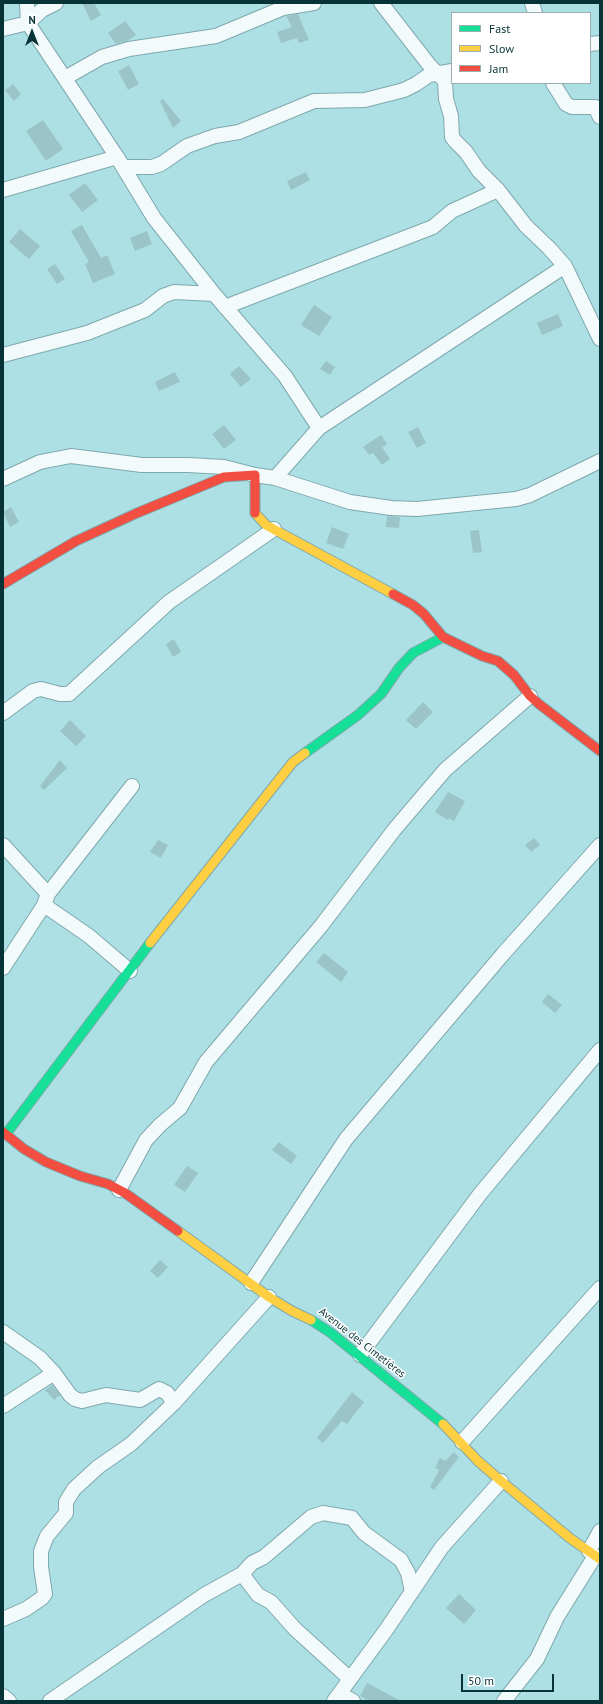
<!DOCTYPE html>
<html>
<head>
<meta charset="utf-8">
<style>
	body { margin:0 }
	#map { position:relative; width:603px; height:1704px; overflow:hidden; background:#ade0e5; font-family:"PT Sans",sans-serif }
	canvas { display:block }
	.frame { position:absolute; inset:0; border:4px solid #073236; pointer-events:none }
	.legend { position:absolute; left:451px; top:12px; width:140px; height:72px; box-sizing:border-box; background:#fff; border:1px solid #9cadaf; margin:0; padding:5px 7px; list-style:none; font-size:12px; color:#073236 }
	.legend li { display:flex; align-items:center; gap:8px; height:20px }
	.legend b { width:20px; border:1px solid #9cadaf }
	.north { position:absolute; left:12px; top:12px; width:40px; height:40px; -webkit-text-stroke:3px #fff; paint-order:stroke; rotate:0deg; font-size:11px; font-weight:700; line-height:16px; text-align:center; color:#073236 }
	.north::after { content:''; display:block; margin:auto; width:14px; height:18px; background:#073236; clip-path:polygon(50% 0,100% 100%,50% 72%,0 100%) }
	.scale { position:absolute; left:461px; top:1674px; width:93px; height:18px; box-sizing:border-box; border:2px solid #073236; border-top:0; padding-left:5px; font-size:12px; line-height:14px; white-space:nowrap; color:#073236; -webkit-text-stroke:3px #fff; paint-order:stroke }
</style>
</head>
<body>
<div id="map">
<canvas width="603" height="1704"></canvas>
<div class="frame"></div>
<ul class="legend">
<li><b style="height:5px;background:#16e098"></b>Fast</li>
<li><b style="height:5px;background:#ffcf43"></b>Slow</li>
<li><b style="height:5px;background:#f24e42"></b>Jam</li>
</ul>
<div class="north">N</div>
<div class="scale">50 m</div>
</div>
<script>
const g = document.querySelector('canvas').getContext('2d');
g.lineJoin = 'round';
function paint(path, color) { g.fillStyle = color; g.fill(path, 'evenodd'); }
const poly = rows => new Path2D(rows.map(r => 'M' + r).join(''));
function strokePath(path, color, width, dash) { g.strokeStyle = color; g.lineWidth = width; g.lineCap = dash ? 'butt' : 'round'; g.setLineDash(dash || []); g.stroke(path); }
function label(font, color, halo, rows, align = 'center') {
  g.font = font + ' "PT Sans",sans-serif'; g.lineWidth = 3; g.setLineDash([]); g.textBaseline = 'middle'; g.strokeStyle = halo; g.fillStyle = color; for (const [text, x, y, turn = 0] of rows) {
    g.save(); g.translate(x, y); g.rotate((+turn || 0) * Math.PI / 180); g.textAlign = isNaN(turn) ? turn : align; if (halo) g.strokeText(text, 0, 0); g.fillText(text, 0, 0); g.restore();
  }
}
paint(poly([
	[82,3,94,3,101,15,91,21],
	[298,14,309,40,299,43,297,38,281,43,277,32,292,27,286,16],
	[125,21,136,35,127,41,116,44,108,33],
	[129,65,139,84,128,90,118,71],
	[13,84,21,94,14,101,5,90],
	[163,99,181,121,173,128,160,101],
	[43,120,63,149,46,161,26,131],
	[306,172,310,180,291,190,287,181],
	[85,183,98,200,82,212,69,195],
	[82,225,101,258,107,255,115,274,93,283,85,264,89,262,71,231],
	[20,229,40,246,29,259,9,242],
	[147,231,152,244,135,251,130,238],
	[55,264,65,279,57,284,47,269],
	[314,305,332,317,319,336,301,325],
	[558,314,563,326,542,335,537,323],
	[326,361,335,367,330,375,320,369],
	[239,366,251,379,241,387,230,374],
	[175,372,180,382,159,391,155,382],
	[224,425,236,440,224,449,212,434],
	[418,427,426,443,417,448,408,432],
	[381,435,387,444,382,447,390,459,382,465,373,453,369,455,363,447],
	[11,507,19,522,10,527,3,512],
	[387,516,400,517,399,528,386,527],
	[332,527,349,534,343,549,326,543],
	[479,530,482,552,473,553,470,531],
	[174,639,181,652,173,657,166,644],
	[423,702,433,712,416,729,406,720],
	[70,720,86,736,76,746,60,731],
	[60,760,67,768,44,790,40,786],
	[448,792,465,801,454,821,449,818,448,820,435,812],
	[534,838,540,845,531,852,525,845],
	[158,840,168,845,161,858,150,852],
	[324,953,348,972,341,982,316,962],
	[548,994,562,1005,555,1013,542,1002],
	[279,1142,297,1156,291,1164,272,1150],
	[187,1166,198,1173,185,1192,174,1185],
	[160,1260,168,1267,158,1278,150,1271],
	[52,1385,60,1395,54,1400,45,1390],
	[352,1392,364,1402,347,1424,342,1421,323,1443,317,1438],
	[454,1452,459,1457,434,1490,430,1487,439,1470,435,1468,440,1458,445,1461],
	[459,1594,476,1610,464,1624,446,1608],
	[367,1683,401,1701,369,1701,360,1696]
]), '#9bc4c8');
const street = poly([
	[27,3,28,23,117,157,154,218,214,294,285,376,319,428],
	[381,3,430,66,445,81,446,99,451,116,452,137,455,141,466,152,479,171,498,190,526,226,549,248,565,266,600,339],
	[532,3,535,13],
	[3,29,28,23,42,10,56,3],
	[590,44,600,43],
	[65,78,102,57,129,49,216,36,283,8,314,3],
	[553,83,566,104,572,107,595,107,600,117],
	[124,167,152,167,161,164,187,146,215,136,239,132,314,101,365,100,404,90,416,84,429,75,452,71],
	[3,190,117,157],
	[225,307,415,234,433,227,452,211,498,190],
	[3,355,87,333,145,310,163,296,174,292,214,294],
	[275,478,319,428,565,266],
	[3,479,40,462,71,456,142,465,188,465,224,467,255,475,275,478,350,502,391,508,417,509,516,499,530,495,600,461],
	[3,713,33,691,41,689,60,694,69,694,169,602,274,529],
	[3,845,48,894],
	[44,905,89,936,130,971],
	[3,968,44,905,48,894,132,786],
	[119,1190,146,1140,160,1125,180,1108,206,1062,321,926,394,830,445,770,530,696],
	[251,1283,346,1139,503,954,600,845],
	[3,1332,40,1358,54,1373,70,1395,75,1399,82,1401,106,1395,140,1400,159,1389,167,1393,174,1403],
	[360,1355,480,1194,600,1050],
	[3,1406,54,1373],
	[462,1442,600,1288],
	[589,1551,600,1531],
	[242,1574,258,1595,271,1602,295,1629,349,1678],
	[3,1619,26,1609,42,1598,45,1594,41,1567,41,1551,47,1536,66,1513,66,1502,74,1489,98,1467,131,1444,174,1403,269,1297],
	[340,1694,353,1701],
	[3,1696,9,1701],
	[50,1701,204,1595,242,1574,252,1563,264,1557,311,1517,323,1513,352,1518,364,1533,401,1560,408,1573,412,1592],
	[334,1701,386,1630,442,1547,501,1481],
	[504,1701,537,1659,557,1617,595,1556]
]);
const fast = poly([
	[305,753,358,715,381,694,399,668,413,653,443,637],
	[6,1134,150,943],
	[311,1320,331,1333,443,1424]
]);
const slow = poly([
	[255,513,266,525,393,594],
	[150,943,293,762,305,753],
	[178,1231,269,1297,292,1311,311,1320],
	[443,1424,478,1461,501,1481,571,1539,600,1559]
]);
const jam = poly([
	[3,584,76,541,137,513,224,477,255,475,255,513],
	[393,594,413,605,424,614,443,637,482,656,498,661,514,675,530,696,539,704,600,751],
	[3,1132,24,1149,46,1162,80,1176,108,1184,125,1193,178,1231]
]);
strokePath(street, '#7ea8ac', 16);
strokePath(fast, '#7ea8ac', 11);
strokePath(slow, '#7ea8ac', 11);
strokePath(jam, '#7ea8ac', 11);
strokePath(street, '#f3fafb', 14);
strokePath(fast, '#16e098', 9);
strokePath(slow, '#ffcf43', 9);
strokePath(jam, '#f24e42', 9);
label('11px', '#073236', '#fff', [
	["Avenue des Cimetières",362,1343,38]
]);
</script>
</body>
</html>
